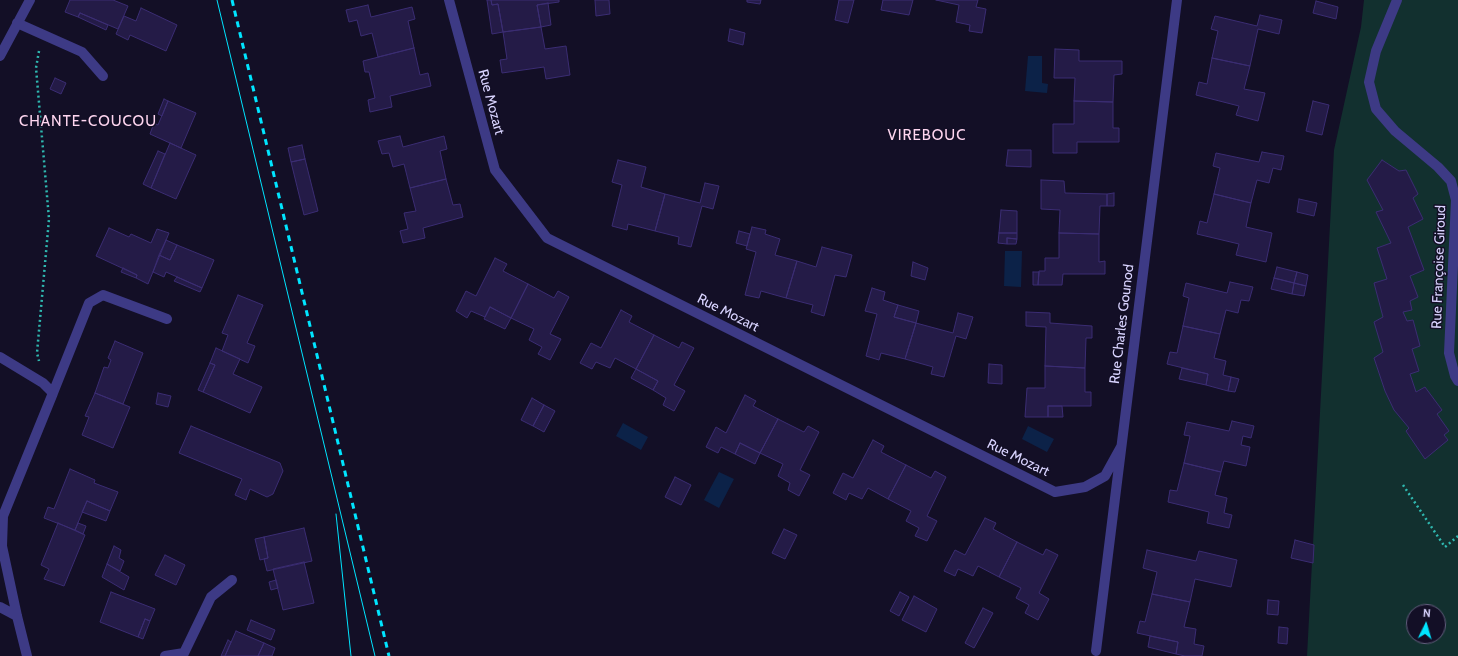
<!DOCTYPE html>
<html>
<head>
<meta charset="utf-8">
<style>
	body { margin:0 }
	#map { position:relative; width:1458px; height:656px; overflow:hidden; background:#130f26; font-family:Cabin,sans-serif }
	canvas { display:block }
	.north { position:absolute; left:1406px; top:604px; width:40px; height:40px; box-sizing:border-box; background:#130f26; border:1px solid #625e7d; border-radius:50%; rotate:5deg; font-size:11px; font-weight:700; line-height:16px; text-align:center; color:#d9d4ff }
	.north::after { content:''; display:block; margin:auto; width:14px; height:18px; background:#00e5ff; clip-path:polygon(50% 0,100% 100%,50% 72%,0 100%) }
</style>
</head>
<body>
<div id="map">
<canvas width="1458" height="656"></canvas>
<div class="north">N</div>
</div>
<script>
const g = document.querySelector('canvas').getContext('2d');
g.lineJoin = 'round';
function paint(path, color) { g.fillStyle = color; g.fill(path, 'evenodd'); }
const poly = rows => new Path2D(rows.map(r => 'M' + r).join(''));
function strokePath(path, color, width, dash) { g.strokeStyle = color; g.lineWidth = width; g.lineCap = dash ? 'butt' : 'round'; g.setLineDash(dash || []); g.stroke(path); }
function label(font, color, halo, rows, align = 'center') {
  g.font = font + ' Cabin,sans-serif'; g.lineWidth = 3; g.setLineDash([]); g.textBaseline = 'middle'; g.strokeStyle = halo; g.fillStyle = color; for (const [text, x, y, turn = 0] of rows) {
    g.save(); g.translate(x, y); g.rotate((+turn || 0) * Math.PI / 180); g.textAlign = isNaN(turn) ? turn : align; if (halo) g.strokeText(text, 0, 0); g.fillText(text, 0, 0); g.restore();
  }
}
paint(poly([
	[1364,0,1458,0,1458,656,1307,656,1334,150,1361,27],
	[1414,612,1438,612,1438,636,1414,636]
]), '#12302f');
paint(poly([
	[1028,56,1042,56,1042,83,1048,84,1047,93,1025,91],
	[1005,251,1022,251,1021,287,1004,286],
	[623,423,648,437,641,450,616,436],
	[1028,426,1054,439,1047,452,1022,439],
	[719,472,734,479,719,508,704,500]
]), '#0c2248');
const building = poly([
	[70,0,113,0,128,6,118,29,80,13,78,17,65,12,70,0],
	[487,0,491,0,492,5,498,4,503,32,492,34,487,0],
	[491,0,559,0,559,2,537,5,541,27,503,32,498,4,492,5,491,0],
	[595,0,609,0,610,14,596,16,595,0],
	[747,0,761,0,760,4,747,2,747,0],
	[839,0,854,0,848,23,835,20,839,0],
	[883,0,913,0,909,15,881,10,883,0],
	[936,0,978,0,976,7,986,9,982,33,969,31,970,25,956,22,959,5,936,0],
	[1316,1,1338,7,1336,19,1313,13,1316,1],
	[548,3,551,25,541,27,537,5,548,3],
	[368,5,371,17,412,7,415,19,408,21,414,48,378,57,372,33,361,36,357,20,349,22,346,10,368,5],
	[141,8,177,25,166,51,130,35,128,40,116,34,124,16,136,21,141,8],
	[80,13,108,25,106,30,78,17,80,13],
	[1260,15,1282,20,1279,34,1258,29,1250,66,1212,58,1218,31,1211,29,1215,16,1257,26,1260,15],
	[541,27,545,49,566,46,570,75,546,79,544,67,502,73,500,60,507,59,503,32,541,27],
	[730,29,745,33,743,45,728,41,730,29],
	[414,48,420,75,428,73,431,86,390,96,392,107,370,112,368,100,375,98,369,72,365,72,363,61,414,48],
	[1055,49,1079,50,1079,61,1122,61,1122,74,1114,75,1113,102,1074,101,1075,78,1054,78,1055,49],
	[1212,58,1250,66,1244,89,1265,93,1258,121,1236,115,1239,106,1196,95,1199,82,1207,84,1212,58],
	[55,78,66,83,61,94,50,89,55,78],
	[164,99,168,101,162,116,158,114,164,99],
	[168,101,196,113,181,148,150,134,154,123,158,125,168,101],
	[1074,101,1113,102,1113,128,1119,128,1119,142,1077,142,1077,153,1053,153,1053,124,1074,124,1074,101],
	[1313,101,1329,105,1322,135,1306,131,1313,101],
	[400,136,403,147,444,136,447,149,440,151,446,179,410,188,404,164,393,167,389,153,382,154,378,141,400,136],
	[170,143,196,155,176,199,151,188,170,143],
	[302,145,305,159,291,162,288,148,302,145],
	[1008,150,1031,150,1031,167,1006,166,1008,150],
	[158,151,165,154,151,188,143,184,158,151],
	[1262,152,1284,156,1281,170,1273,168,1269,183,1257,180,1251,203,1214,194,1220,168,1213,166,1216,153,1259,162,1262,152],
	[305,159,318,211,304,215,291,162,305,159],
	[618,160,646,167,641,187,665,194,655,231,628,224,627,230,612,226,622,185,612,182,618,160],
	[1382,160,1399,171,1406,170,1418,194,1413,198,1423,219,1408,227,1424,270,1410,276,1418,297,1410,301,1412,310,1403,312,1407,321,1413,320,1420,346,1412,349,1419,371,1410,374,1416,392,1425,387,1442,410,1437,414,1449,431,1444,435,1448,440,1425,459,1406,431,1409,428,1394,410,1385,391,1374,358,1383,352,1374,322,1383,317,1374,283,1387,279,1377,248,1391,243,1376,212,1383,210,1367,180,1382,160],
	[446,179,453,205,460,204,463,217,423,228,425,238,403,243,400,231,408,229,404,213,416,211,410,188,446,179],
	[1041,180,1064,181,1065,193,1107,194,1107,206,1100,206,1099,234,1059,233,1060,210,1041,209,1041,180],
	[705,183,719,186,713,209,702,206,691,247,678,244,679,237,655,231,665,194,700,203,705,183],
	[1114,193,1114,206,1107,206,1107,194,1114,193],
	[1214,194,1251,203,1246,227,1272,233,1266,262,1236,255,1239,244,1197,234,1200,221,1207,223,1214,194],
	[1299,199,1317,203,1314,216,1297,212,1299,199],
	[1001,210,1017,211,1017,233,999,233,1001,210],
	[752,227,766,230,765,234,780,239,775,255,797,261,786,298,761,291,759,298,745,295,756,252,746,249,752,227],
	[109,228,129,237,131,234,151,243,157,229,169,233,148,284,136,278,137,275,96,256,109,228],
	[739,231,750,234,747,246,736,243,739,231],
	[999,233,1017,233,1017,239,1007,238,1007,244,998,243,999,233],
	[1059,233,1099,234,1099,262,1105,261,1105,274,1063,274,1062,285,1038,285,1039,271,1045,271,1045,258,1059,258,1059,233],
	[1007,238,1017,239,1016,244,1007,244,1007,238],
	[166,240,177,245,170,260,159,255,166,240],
	[177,245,214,260,202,288,166,272,164,277,153,272,159,255,170,260,177,245],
	[822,247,852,255,846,277,835,275,824,316,811,312,813,305,786,298,797,261,816,267,822,247],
	[495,258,507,264,503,271,528,284,511,318,490,307,485,317,471,311,467,318,456,311,466,291,476,296,495,258],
	[913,262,928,268,925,280,911,276,913,262],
	[1277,267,1297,272,1294,283,1274,278,1277,267],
	[123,268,137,275,136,278,121,272,123,268],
	[1033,272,1039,272,1038,285,1033,285,1033,272],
	[1297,272,1308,275,1306,286,1294,283,1297,272],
	[177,277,202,288,200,292,174,281,177,277],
	[1274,278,1294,283,1292,294,1271,289,1274,278],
	[1230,282,1253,287,1249,301,1241,300,1238,313,1226,310,1220,334,1183,326,1189,298,1183,296,1186,283,1227,293,1230,282],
	[1294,283,1306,286,1304,296,1292,294,1294,283],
	[528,284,554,298,558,291,569,297,550,334,561,339,550,360,538,354,542,347,529,340,534,329,511,318,528,284],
	[872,288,885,292,883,300,898,305,894,317,916,323,905,359,881,353,879,360,866,356,877,314,865,311,872,288],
	[238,295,263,305,247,343,255,346,248,363,222,351,228,335,222,333,238,295],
	[898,305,919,311,916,323,894,317,898,305],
	[490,307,511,318,505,329,484,319,490,307],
	[621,310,632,316,629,322,654,335,636,369,615,358,610,368,596,362,592,369,580,363,591,343,601,348,621,310],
	[1026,312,1050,313,1050,323,1092,326,1092,338,1086,338,1085,368,1045,366,1046,327,1026,326,1026,312],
	[958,313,973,317,966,339,956,336,944,377,931,374,933,367,905,359,916,323,953,333,958,313],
	[1183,326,1220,334,1214,358,1226,361,1223,375,1231,377,1228,391,1206,385,1208,374,1167,364,1170,352,1177,353,1183,326],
	[654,335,679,348,682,342,694,348,674,385,685,391,674,411,663,405,666,398,653,390,658,381,636,369,654,335],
	[115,341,143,353,123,404,95,393,104,367,108,368,111,360,108,358,115,341],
	[216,348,240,359,233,374,262,387,250,413,203,392,215,365,210,363,216,348],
	[210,363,215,365,203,392,198,390,210,363],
	[989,364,1002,365,1002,384,988,383,989,364],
	[1045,366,1085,368,1085,392,1091,392,1091,406,1048,406,1048,417,1025,417,1027,388,1045,388,1045,366],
	[1182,368,1208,374,1206,385,1179,379,1182,368],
	[636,369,658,381,653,390,631,378,636,369],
	[1231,377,1239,379,1235,392,1228,391,1231,377],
	[95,393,130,407,113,448,82,435,89,417,85,416,95,393],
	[158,393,171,396,168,407,156,404,158,393],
	[745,395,756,401,753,406,778,419,760,453,740,443,735,454,721,447,718,453,706,447,716,427,726,433,745,395],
	[532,398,544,405,533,426,521,420,532,398],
	[544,405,555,411,544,432,533,426,544,405],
	[1048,406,1062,406,1063,417,1048,417,1048,406],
	[778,419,804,432,808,426,819,432,800,470,810,475,799,496,788,490,790,483,778,476,783,464,760,453,778,419],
	[1232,421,1254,426,1251,438,1243,436,1241,445,1250,447,1246,466,1224,461,1221,472,1184,463,1190,436,1184,435,1187,422,1229,431,1232,421],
	[191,426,280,463,283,471,273,494,267,497,250,489,246,500,235,495,242,479,179,453,191,426],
	[873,440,884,446,881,452,906,465,888,499,868,488,862,499,849,493,846,500,833,493,843,473,853,478,873,440],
	[740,443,760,453,755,464,735,454,740,443],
	[1184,463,1221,472,1215,495,1227,498,1224,513,1232,515,1229,528,1207,523,1209,512,1168,502,1170,490,1177,491,1184,463],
	[906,465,931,478,935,471,946,477,927,516,937,521,927,541,915,536,919,528,906,521,911,511,888,499,906,465],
	[70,469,95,480,94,483,118,492,110,511,87,501,75,530,44,518,48,507,54,509,70,469],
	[675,477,691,485,681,505,665,497,675,477],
	[87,501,110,511,106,521,82,512,87,501],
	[985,518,996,523,993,529,1017,542,999,577,978,566,973,576,958,569,955,576,944,571,955,550,965,555,985,518],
	[58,523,85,535,64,586,44,579,49,569,41,565,58,523],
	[78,523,86,526,83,534,75,530,78,523],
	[304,528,312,561,267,571,264,559,268,558,264,537,304,528],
	[784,529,797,535,785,559,772,553,784,529],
	[264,537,268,558,260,560,255,539,264,537],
	[1295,540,1314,545,1313,563,1291,558,1295,540],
	[1017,542,1043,555,1046,549,1058,555,1039,593,1049,599,1038,620,1025,613,1029,605,1016,598,1021,588,999,577,1017,542],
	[114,546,121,550,119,558,124,561,120,571,107,564,114,546],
	[1147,550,1196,561,1199,551,1237,560,1231,587,1195,579,1190,602,1152,594,1157,572,1143,568,1147,550],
	[165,555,185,565,176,585,155,575,165,555],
	[304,562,314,603,283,610,273,569,304,562],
	[107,564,129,577,124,590,102,577,107,564],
	[276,580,278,588,271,590,269,582,276,580],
	[111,592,155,609,150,621,145,619,138,637,100,622,111,592],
	[900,592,909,597,899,616,890,611,900,592],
	[1152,594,1190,602,1184,627,1196,629,1194,644,1204,646,1202,656,1185,656,1176,654,1178,642,1137,633,1140,621,1145,622,1152,594],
	[914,596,937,609,926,632,902,620,914,596],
	[1268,600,1279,601,1278,615,1267,614,1268,600],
	[983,608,993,613,974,648,965,643,983,608],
	[145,619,150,621,143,639,138,637,145,619],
	[251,620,275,630,271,640,247,630,251,620],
	[1279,627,1288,628,1287,644,1278,643,1279,627],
	[236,631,264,643,258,656,225,656,236,631],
	[1150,636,1178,642,1176,654,1148,647,1150,636],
	[228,640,231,642,225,656,221,656,228,640],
	[264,643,275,648,272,656,258,656,264,643]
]);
paint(building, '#241b47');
strokePath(building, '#3b2d73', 1);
strokePath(poly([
	[39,51,36,68,49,219,37,353,39,361],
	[1403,485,1445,547,1458,536]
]), '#2fb8b0', 2.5, [2, 3]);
strokePath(poly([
	[449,0,495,170,547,238,1055,492,1085,487,1105,476,1121,447],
	[1397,0,1376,51,1369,82,1376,109,1395,131,1438,167,1451,181,1456,200,1449,353,1455,376,1458,381],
	[17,23,82,52,103,76],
	[0,56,30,0],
	[0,357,43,383,53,393,3,516,2,546,17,616,27,656],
	[53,393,89,303,103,295,167,319],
	[0,607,17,616],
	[1096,651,1177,0],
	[165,656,184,653,211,597,232,580]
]), '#3d3a85', 10);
strokePath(poly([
	[217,0,375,656],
	[336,514,351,656]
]), '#00e5ff', 1);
strokePath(poly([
	[232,0,389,656]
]), '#00e5ff', 3, [6, 5]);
label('14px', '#d9d4ff', '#130f26', [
	["Rue Mozart",491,102,75],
	["Rue Françoise Giroud",1439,267,-88],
	["Rue Mozart",728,313,27],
	["Rue Charles Gounod",1122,324,-83],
	["Rue Mozart",1018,458,26]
]);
g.letterSpacing = '1px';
label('15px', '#ffd6f0', '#130f26', [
	["CHANTE-COUCOU",88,122],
	["VIREBOUC",927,136]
]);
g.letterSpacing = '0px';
</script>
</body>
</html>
